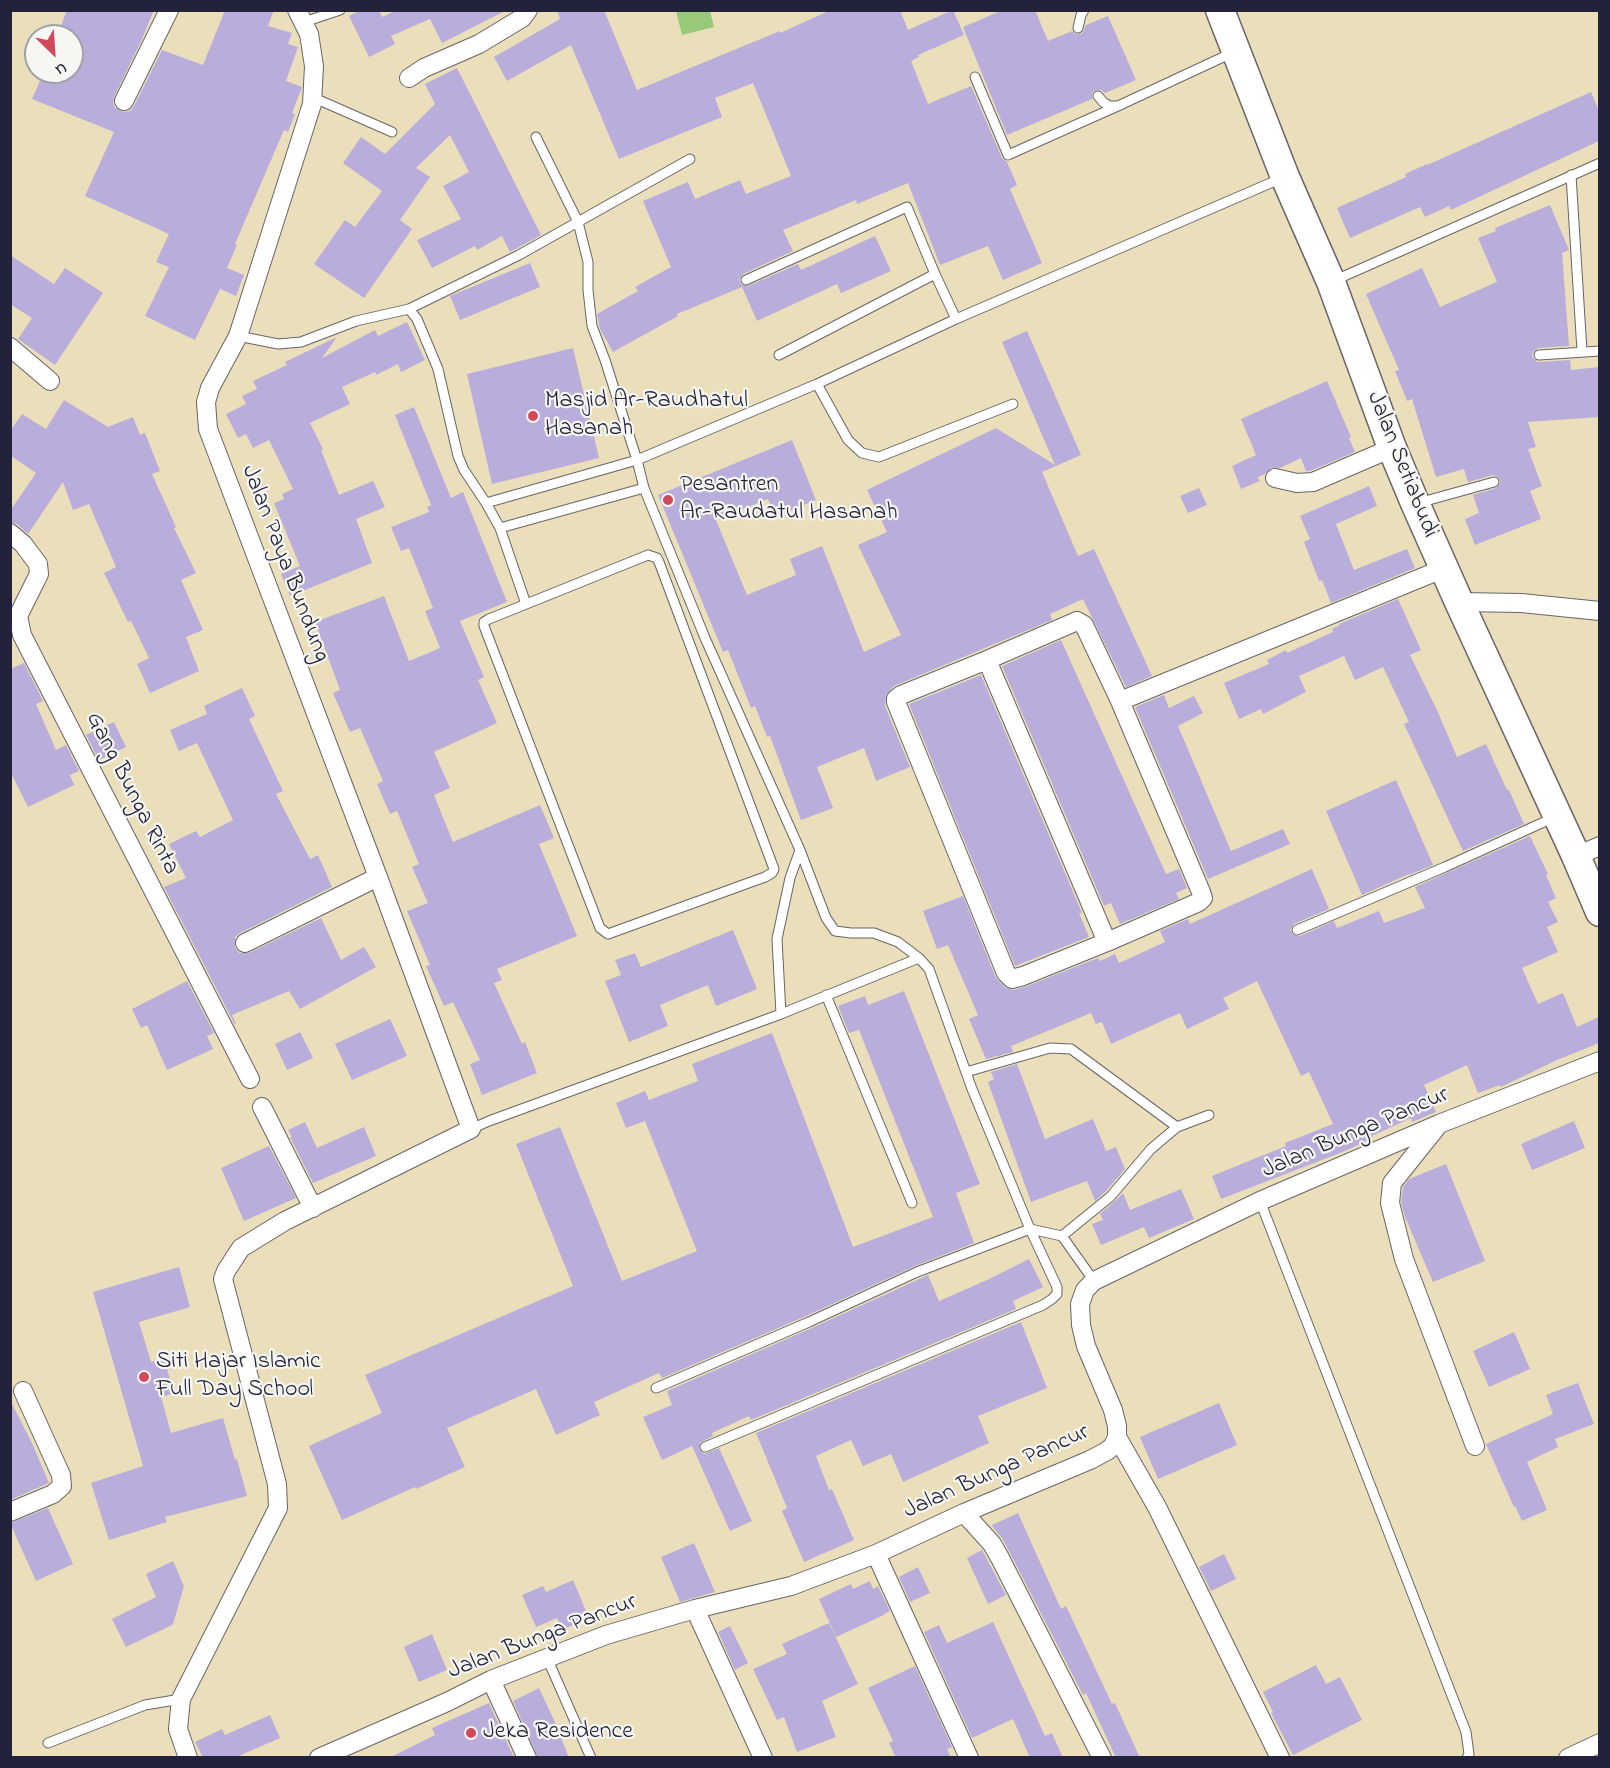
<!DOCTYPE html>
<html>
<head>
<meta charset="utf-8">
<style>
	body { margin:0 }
	#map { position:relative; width:1610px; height:1768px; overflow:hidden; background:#eadfba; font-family:"Indie Flower",sans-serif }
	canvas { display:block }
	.frame { position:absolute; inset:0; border:12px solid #22223b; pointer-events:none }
	.north { position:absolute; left:24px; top:24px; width:60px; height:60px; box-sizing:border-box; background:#f6f6f2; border:2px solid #a1a1a9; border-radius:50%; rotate:155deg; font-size:16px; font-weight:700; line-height:24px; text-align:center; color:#22223b }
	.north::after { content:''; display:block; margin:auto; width:21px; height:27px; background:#d1495b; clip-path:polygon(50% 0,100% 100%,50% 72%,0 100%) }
</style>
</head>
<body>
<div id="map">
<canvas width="1610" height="1768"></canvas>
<div class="frame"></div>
<div class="north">U</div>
</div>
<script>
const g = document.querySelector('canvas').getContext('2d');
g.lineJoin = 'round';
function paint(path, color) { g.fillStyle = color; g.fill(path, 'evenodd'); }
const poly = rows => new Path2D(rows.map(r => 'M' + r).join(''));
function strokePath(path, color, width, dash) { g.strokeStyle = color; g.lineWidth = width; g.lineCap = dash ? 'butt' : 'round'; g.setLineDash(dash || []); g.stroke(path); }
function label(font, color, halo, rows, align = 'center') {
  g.font = font + ' "Indie Flower",sans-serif'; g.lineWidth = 4.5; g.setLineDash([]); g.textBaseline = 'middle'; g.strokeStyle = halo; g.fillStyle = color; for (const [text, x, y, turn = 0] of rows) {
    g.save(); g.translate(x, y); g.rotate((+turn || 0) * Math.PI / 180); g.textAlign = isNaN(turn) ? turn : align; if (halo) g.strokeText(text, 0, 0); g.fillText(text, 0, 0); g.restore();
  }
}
paint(poly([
	[676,11,710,11,714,27,682,35]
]), '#98c979');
paint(poly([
	[67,10,154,10,142,39,114,97,113,102,115,108,124,112,130,111,134,106,162,50,203,65,225,10,274,10,268,26,292,33,288,44,298,47,286,81,302,87,292,113,295,114,288,132,284,130,235,244,237,245,227,268,244,275,236,296,220,289,195,340,145,316,169,267,156,262,169,234,85,196,114,132,32,99,44,72,72,72,72,36,57,36],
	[361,10,379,10,382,17,397,10,507,10,442,43,430,19,391,36,395,44,369,57,349,16],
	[557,10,604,10,637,90,780,31,780,33,831,10,900,10,908,30,953,10,964,35,918,55,919,57,911,61,928,104,971,86,1002,158,1007,162,1017,185,1010,189,1042,263,1003,280,988,246,940,265,908,183,857,204,856,200,783,230,793,251,743,274,739,280,742,285,748,286,798,264,801,270,875,236,891,271,841,293,837,284,757,321,742,287,677,314,678,316,613,352,600,329,597,314,638,291,635,287,671,267,643,201,688,182,695,199,740,180,746,194,791,176,753,83,715,98,722,117,619,159,571,45,507,81,494,57,560,19],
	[1003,10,1035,10,1048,41,1072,31,1076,34,1081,34,1083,32,1086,25,1108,16,1136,80,1105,93,1101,90,1096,90,1092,93,1092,99,1007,135,963,27],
	[457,68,541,235,510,252,502,236,477,250,475,246,432,268,417,240,461,219,443,186,469,172,450,135,416,168,430,177,400,220,412,229,364,298,314,264,345,220,355,227,382,191,343,163,361,137,385,154,435,104,425,84],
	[1591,92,1599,111,1599,141,1451,210,1449,206,1425,217,1420,207,1350,238,1337,208,1406,177,1405,174,1427,164,1427,165],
	[1550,205,1569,250,1562,253,1569,346,1538,348,1533,352,1532,356,1536,361,1539,362,1570,360,1571,370,1599,367,1599,417,1528,422,1536,447,1528,449,1542,486,1530,491,1541,519,1475,545,1465,519,1479,513,1473,495,1496,488,1500,484,1500,480,1496,476,1493,475,1468,482,1464,469,1436,477,1412,399,1407,401,1395,371,1399,370,1366,294,1422,268,1440,307,1497,282,1478,238,1496,231,1495,228],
	[10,255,54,284,65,268,103,293,55,365,18,339,32,318,10,304],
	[530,263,540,287,460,320,450,296],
	[407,322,425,360,401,372,398,364,376,375,375,372,342,387,350,404,310,423,323,449,321,450,339,495,373,481,385,507,356,519,372,563,290,596,281,574,300,566,274,503,284,499,282,494,293,489,269,440,253,448,246,434,238,438,226,414,246,404,242,396,257,389,253,381,287,365,285,362,337,337,322,358,375,330,378,336],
	[1027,331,1081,455,1042,472,1078,556,1094,549,1152,676,1126,687,1083,599,1050,614,1052,620,894,686,886,695,885,706,910,767,876,781,864,748,817,767,833,808,801,820,770,736,767,737,755,706,751,708,728,650,723,652,658,495,792,440,816,500,775,517,768,499,716,520,747,595,796,575,790,559,822,546,864,652,901,635,858,545,887,532,867,490,996,428,1055,465,1002,342],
	[573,348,599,458,492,484,467,374],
	[1327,381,1351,437,1349,438,1355,452,1310,471,1306,471,1301,458,1280,468,1271,468,1265,474,1258,477,1260,481,1241,489,1232,466,1256,455,1241,419],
	[64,400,108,427,133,417,140,435,145,433,160,471,152,474,176,527,174,528,196,573,181,580,203,630,186,637,199,671,150,693,137,664,149,658,131,621,128,622,104,573,116,567,89,504,73,510,63,482,28,534,17,524,10,522,10,511,36,473,10,455,10,431,22,414,46,429],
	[414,407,451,498,463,492,507,602,460,621,484,677,478,680,497,723,434,752,450,788,434,795,453,842,540,805,554,838,539,844,577,936,497,969,502,980,494,983,522,1044,525,1042,537,1073,482,1095,470,1064,480,1060,453,1002,444,1006,426,966,430,965,407,911,428,903,412,867,419,864,397,811,390,814,377,784,383,781,360,728,350,732,333,693,340,690,315,622,384,596,409,661,440,648,425,611,433,608,409,548,401,551,391,527,429,512,427,507,431,505,395,415],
	[1369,486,1377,506,1336,524,1354,570,1407,549,1415,568,1331,603,1322,580,1319,581,1304,542,1310,539,1300,516],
	[1199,488,1207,505,1188,513,1180,496],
	[1398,599,1421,650,1410,655,1437,710,1457,757,1486,744,1507,790,1509,790,1524,824,1463,851,1404,724,1409,722,1383,667,1355,680,1344,656,1299,676,1306,692,1263,714,1261,709,1239,719,1224,683,1269,664,1267,660,1286,650,1287,653,1333,632,1332,629,1340,625,1339,624],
	[1061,640,1166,874,1179,869,1187,888,1176,893,1179,899,1120,924,1111,903,1104,906,1002,666],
	[24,663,43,701,36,704,56,750,66,745,79,771,70,775,74,785,28,807,10,771,10,669],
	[981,675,1082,913,1079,913,1089,937,1015,966,909,704],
	[242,688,255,716,249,719,283,791,276,794,310,859,318,855,332,887,240,933,235,937,235,947,239,953,249,953,321,918,341,960,364,947,376,967,300,1009,289,991,232,1015,236,1024,235,1025,164,887,186,878,169,844,196,831,200,837,233,820,197,743,179,751,170,730,207,714,204,706],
	[1164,695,1169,708,1194,696,1203,713,1178,726,1231,851,1283,829,1290,844,1208,879,1135,707],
	[114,722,126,747,99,760,86,735],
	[1396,780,1433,865,1409,875,1409,874,1362,895,1326,811],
	[1530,836,1548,874,1546,875,1556,898,1548,902,1558,922,1547,927,1558,952,1522,968,1538,1004,1563,993,1577,1027,1599,1017,1599,1043,1557,1060,1501,1087,1500,1085,1478,1093,1467,1065,1424,1085,1436,1112,1412,1122,1411,1118,1372,1136,1373,1138,1345,1151,1221,1199,1212,1176,1286,1146,1285,1143,1333,1124,1309,1072,1301,1076,1257,981,1223,998,1229,1009,1187,1029,1180,1013,1111,1044,1102,1022,1096,1024,1091,1013,1011,1046,1013,1052,986,1059,969,1019,978,1015,948,945,937,949,923,911,963,896,996,978,1005,987,1014,990,1027,986,1098,958,1100,961,1115,954,1119,963,1165,942,1160,931,1188,919,1190,924,1312,869,1329,909,1294,924,1290,930,1293,935,1300,936,1334,921,1337,928,1379,911,1384,923,1425,908,1415,887],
	[733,930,757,989,716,1006,708,985,660,1005,668,1026,629,1042,605,981,621,975,615,960,635,953,641,967],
	[187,981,214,1033,207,1036,213,1049,167,1070,147,1025,141,1028,132,1009],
	[904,991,980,1184,956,1193,974,1243,915,1266,806,1316,662,1378,659,1373,594,1402,600,1415,556,1435,536,1389,447,1428,465,1467,416,1489,415,1487,342,1520,309,1446,382,1413,365,1375,573,1286,516,1144,560,1127,622,1281,697,1251,645,1121,626,1128,616,1103,645,1091,649,1100,698,1081,692,1064,772,1033,853,1247,933,1217,859,1030,849,1033,838,1006,865,996,868,1005],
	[390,1019,407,1056,352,1080,335,1044],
	[300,1032,313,1058,287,1070,275,1044],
	[1017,1064,1045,1139,1093,1119,1106,1151,1116,1147,1125,1169,1105,1192,1095,1201,1087,1181,1031,1202,988,1082,994,1079,991,1072],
	[1574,1121,1585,1148,1532,1170,1521,1144],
	[305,1122,317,1148,364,1127,376,1156,313,1183,290,1137,292,1137,288,1130],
	[269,1146,296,1198,244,1221,221,1168],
	[1446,1164,1485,1261,1433,1282,1405,1217,1401,1202,1403,1187,1409,1179],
	[1181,1189,1194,1219,1149,1238,1144,1227,1101,1245,1092,1224,1103,1220,1100,1214,1114,1202,1123,1193,1130,1210],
	[1029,1259,1043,1287,1013,1301,1016,1309,751,1420,749,1416,712,1433,713,1436,700,1443,699,1449,704,1454,719,1448,752,1521,730,1531,692,1446,662,1460,643,1417,672,1405,667,1391,812,1328,928,1275,939,1301,987,1280],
	[179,1267,190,1307,139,1322,151,1362,164,1358,174,1393,161,1397,171,1433,223,1418,235,1460,237,1459,247,1496,165,1517,167,1522,109,1540,91,1483,143,1466,93,1292],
	[1021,1322,1047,1388,978,1416,989,1443,903,1482,891,1454,863,1466,851,1440,816,1456,829,1490,832,1489,854,1540,804,1562,782,1511,787,1508,756,1433],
	[1514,1332,1530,1369,1489,1387,1473,1351],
	[1578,1383,1594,1424,1555,1439,1558,1447,1527,1462,1547,1510,1522,1521,1515,1506,1514,1507,1486,1444,1553,1414,1546,1395],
	[10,1400,31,1441,49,1483,10,1500],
	[1219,1403,1237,1445,1158,1479,1140,1437],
	[48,1508,73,1564,36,1581,10,1523],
	[1018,1513,1061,1609,1066,1606,1112,1704,1115,1703,1140,1758,1116,1758,1086,1693,1083,1695,1010,1553,1002,1538,994,1529,992,1525],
	[694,1543,715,1592,680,1602,661,1557],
	[982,1550,1006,1595,988,1604,967,1558],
	[1224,1554,1236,1579,1211,1591,1199,1567],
	[173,1561,184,1586,174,1621,172,1625,126,1647,112,1619,156,1597,146,1574],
	[918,1567,930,1593,910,1602,899,1577],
	[573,1580,589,1618,562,1630,557,1618,536,1627,522,1595,543,1586,546,1592],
	[870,1581,873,1589,878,1586,890,1611,884,1614,884,1615,836,1637,819,1599,851,1584,853,1589],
	[993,1622,1045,1736,1052,1733,1063,1758,1030,1758,1013,1719,972,1738,924,1632,939,1625,947,1643],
	[829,1623,858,1684,822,1701,836,1737,797,1752,784,1717,777,1720,753,1669,787,1654,782,1644],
	[730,1626,748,1663,735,1670,718,1632],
	[432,1634,447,1670,419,1682,404,1647],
	[1316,1665,1326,1684,1340,1677,1362,1720,1293,1755,1271,1713,1273,1712,1263,1692],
	[915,1666,952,1747,947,1749,951,1758,896,1758,889,1743,893,1741,868,1688],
	[539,1688,554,1720,569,1758,538,1758,513,1701],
	[489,1703,514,1758,389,1758,435,1735,432,1728],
	[270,1715,280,1738,234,1758,203,1758,195,1742,222,1729,225,1735]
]), '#b9aedb');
const lane = poly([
	[304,22,340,10],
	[1078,28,1081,15,1084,10],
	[975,77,1008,155,1118,106],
	[1098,96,1104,103,1110,106,1118,106,1234,52],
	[312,97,392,132],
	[536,137,578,222,588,262,588,290,592,326,605,360,637,460,644,488,705,638,800,850,790,878,777,939,781,1014],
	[1571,175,1582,351],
	[746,280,907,207,935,274,956,319],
	[1333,281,1600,163],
	[409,309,417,319,438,369,458,456,464,470,486,503,500,528,526,604],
	[238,336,278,344,301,342,356,321,409,309,519,255,690,159],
	[779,355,935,274],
	[1539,355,1600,351],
	[817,384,848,440,862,453,879,457,1013,404],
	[486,503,637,460,817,384,956,319,1282,178],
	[1418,503,1494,482],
	[500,528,644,488],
	[648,555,657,558,659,562,774,869,772,873,765,877,608,934,600,928,484,626,484,622,489,619,648,555],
	[800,850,826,918,835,931,851,933,874,933,898,942,919,958],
	[1297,930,1445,867,1555,817],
	[826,995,912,1203],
	[966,1072,1050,1048,1071,1049,1177,1127],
	[471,1129,489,1121,781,1014,919,958,929,969,972,1089,1030,1229,1062,1236,1094,1281],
	[1260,1201,1466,1732,1469,1754,1467,1758],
	[1062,1236,1110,1197,1151,1149,1177,1127,1209,1115],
	[656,1388,809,1322,917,1272,1030,1229,1057,1287,1057,1294,1052,1299,1043,1305,705,1447],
	[547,1658,591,1758],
	[48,1743,145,1705,181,1699]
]);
const street = poly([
	[409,78,424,68,479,44,522,18,528,10],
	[124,101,169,10],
	[10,347,50,381],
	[1275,478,1297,483,1313,482,1392,448],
	[10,533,23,544,38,564,39,574,18,616,22,635,250,1079],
	[1459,602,1521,603,1600,611],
	[1077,621,1084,625,1120,701,1201,892,1203,898,1199,902,1107,942,1023,976,1012,979,1006,973,896,702,896,699,901,695,987,660,1077,621],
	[987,660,1107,942],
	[1120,701,1445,568],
	[1576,856,1600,846],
	[245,943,378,877],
	[262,1107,313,1208],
	[1436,1128,1392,1183,1390,1203,1404,1259,1475,1446],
	[1117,1437,1157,1507,1280,1758],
	[10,1512,53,1494,62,1486,61,1475,23,1391],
	[964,1513,992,1544,1000,1558,1102,1758],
	[876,1554,969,1758],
	[695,1609,763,1758],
	[491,1680,527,1758],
	[188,1758,178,1729,181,1699,278,1508,277,1484,223,1279,226,1271,241,1248,285,1221,471,1129,378,877,208,429,206,402,210,388,238,336,312,104,314,66,309,34,297,10],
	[319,1758,447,1702,491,1680,606,1635,695,1609,791,1586,876,1554,964,1513,1090,1460,1107,1451,1113,1446,1117,1437,1117,1426,1113,1410,1086,1346,1081,1325,1080,1304,1085,1290,1094,1281,1260,1201,1439,1124,1600,1061],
	[1568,1758,1600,1743]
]);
const primary = poly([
	[1220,10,1285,177,1331,282,1392,448,1415,503,1459,602,1576,856,1600,912]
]);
strokePath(lane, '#686467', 11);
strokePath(street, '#686467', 20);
strokePath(primary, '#686467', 31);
strokePath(lane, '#fff', 9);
strokePath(street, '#fff', 18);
strokePath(primary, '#fff', 28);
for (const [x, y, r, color] of [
	[533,416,6,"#d1495b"],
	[668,500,6,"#d1495b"],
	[144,1377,6,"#d1495b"],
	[471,1733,6,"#d1495b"]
]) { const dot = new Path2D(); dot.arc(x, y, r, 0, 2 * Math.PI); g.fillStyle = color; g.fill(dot); strokePath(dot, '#f6f6f2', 2); }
label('24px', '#22223b', '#f6f6f2', [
	["Masjid Ar-Raudhatul",545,402],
	["Hasanah",545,430],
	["Pesantren",680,486],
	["Ar-Raudatul Hasanah",680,514],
	["Siti Hajar Islamic",156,1363],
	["Full Day School",156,1391],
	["Jeka Residence",483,1733]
], 'left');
label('24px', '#22223b', '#f6f6f2', [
	["Jalan Setiabudi",1401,465,68],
	["Jalan Paya Bundung",284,564,69],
	["Gang Bunga Rinta",131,794,63],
	["Jalan Bunga Pancur",1356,1134,-23],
	["Jalan Bunga Pancur",997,1473,-24],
	["Jalan Bunga Pancur",543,1638,-21]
]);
</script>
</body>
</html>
